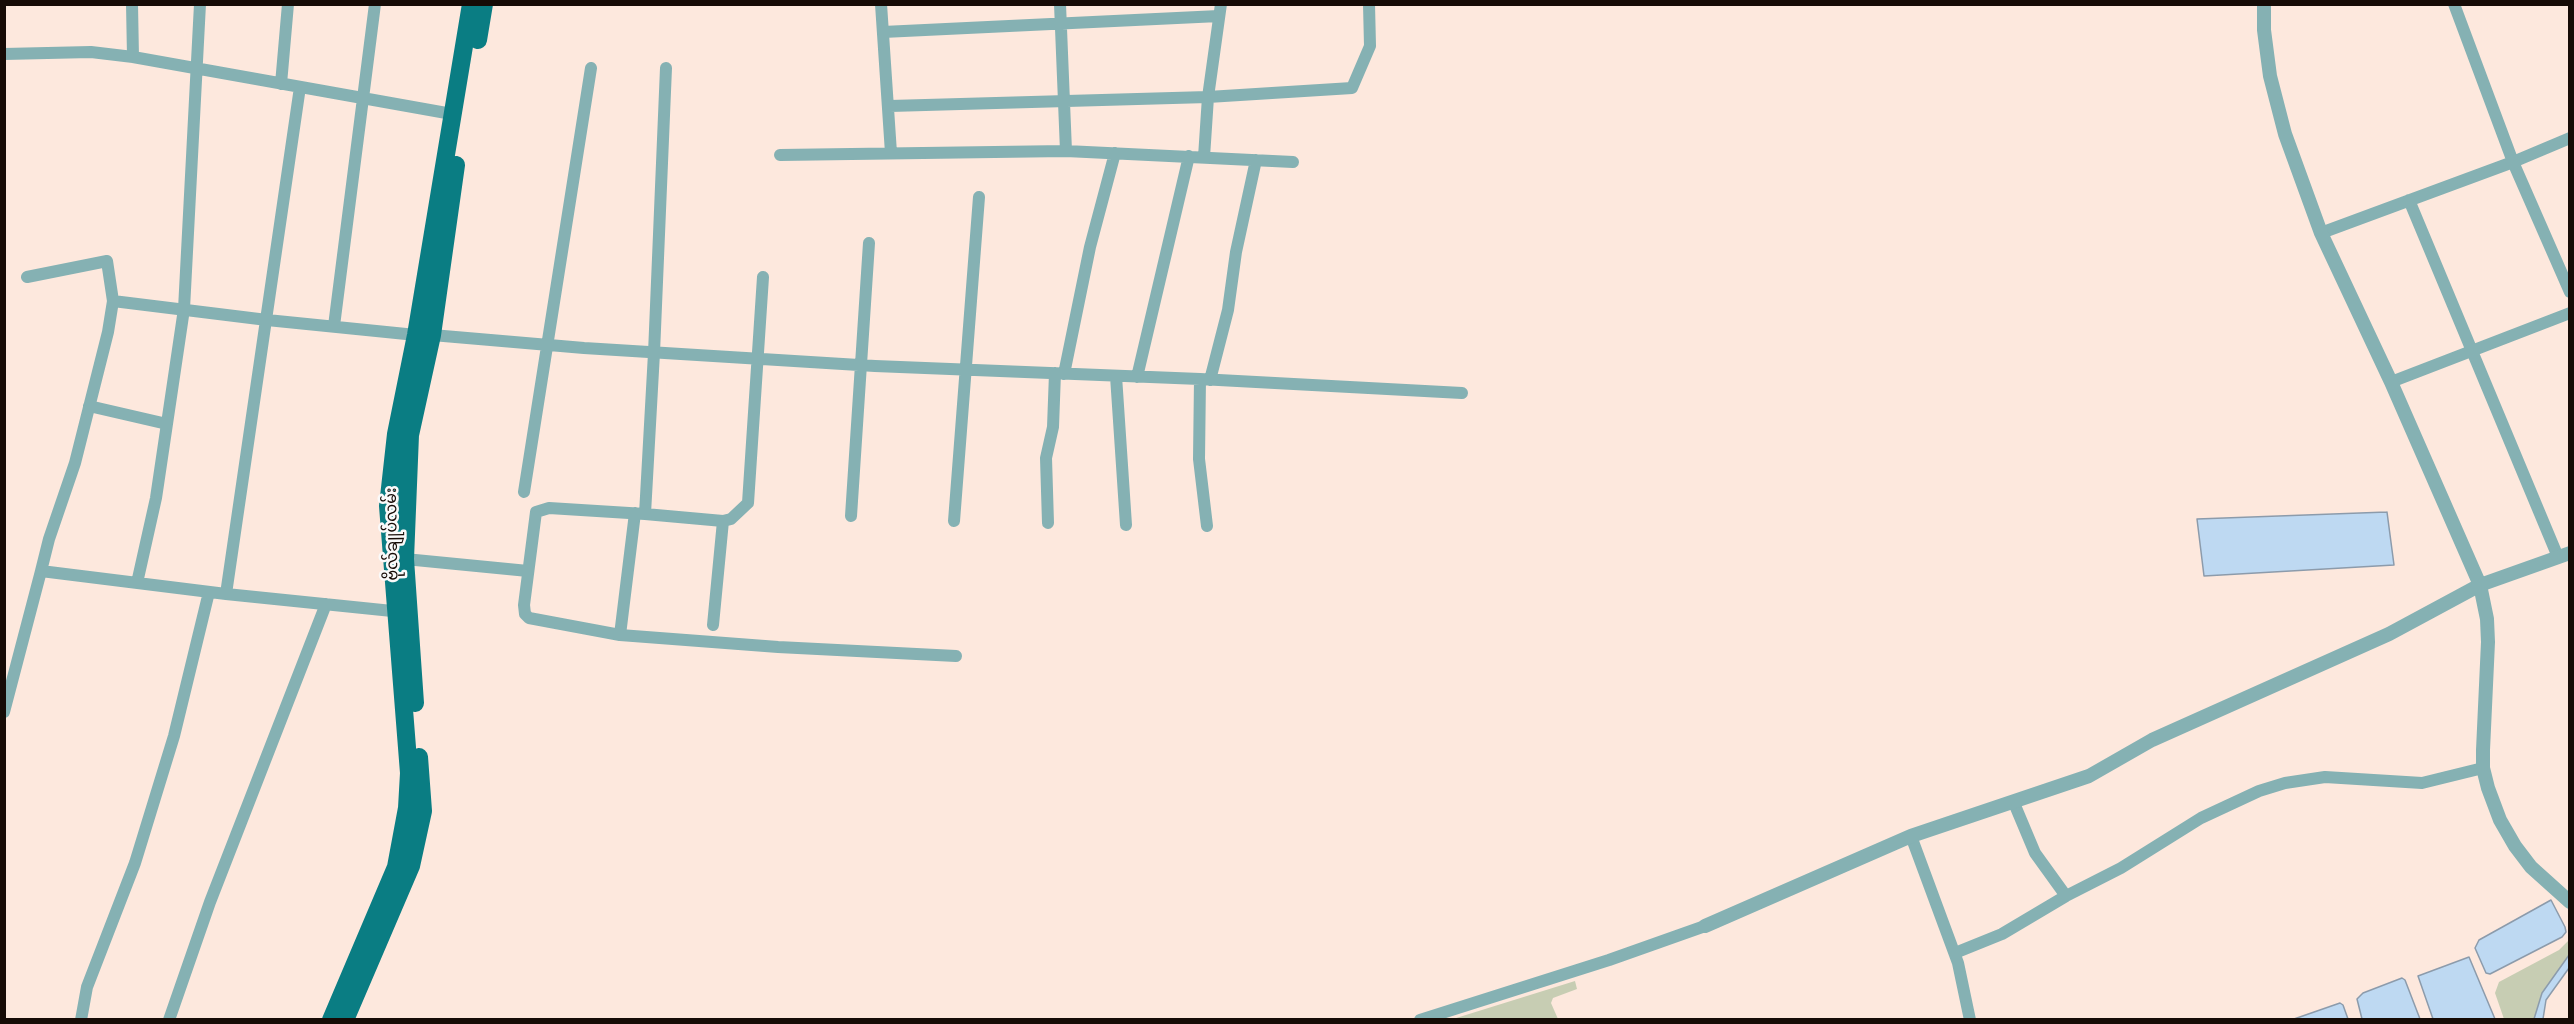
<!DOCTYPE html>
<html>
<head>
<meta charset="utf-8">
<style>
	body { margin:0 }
	#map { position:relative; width:2574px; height:1024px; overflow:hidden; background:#fde8dd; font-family:Rubik,sans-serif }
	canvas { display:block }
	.frame { position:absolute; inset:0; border:6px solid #160b06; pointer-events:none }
</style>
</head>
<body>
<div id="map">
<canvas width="2574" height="1024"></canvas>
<div class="frame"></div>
</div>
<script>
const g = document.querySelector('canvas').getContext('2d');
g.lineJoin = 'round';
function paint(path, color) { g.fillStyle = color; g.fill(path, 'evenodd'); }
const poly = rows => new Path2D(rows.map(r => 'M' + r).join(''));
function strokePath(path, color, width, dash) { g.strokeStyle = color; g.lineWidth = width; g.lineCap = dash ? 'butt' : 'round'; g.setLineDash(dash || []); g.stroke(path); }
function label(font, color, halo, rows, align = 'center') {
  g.font = font + ' Rubik,"Noto Sans Myanmar",sans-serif'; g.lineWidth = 5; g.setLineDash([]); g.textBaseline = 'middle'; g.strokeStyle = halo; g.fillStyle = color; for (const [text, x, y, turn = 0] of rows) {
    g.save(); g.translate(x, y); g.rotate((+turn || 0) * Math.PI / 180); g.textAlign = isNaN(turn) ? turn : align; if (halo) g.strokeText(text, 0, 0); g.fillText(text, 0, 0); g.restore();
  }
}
paint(poly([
	[2569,940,2569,955,2542,993,2534,1019,2504,1019,2495,993,2499,982,2559,950],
	[1575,981,1577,989,1553,998,1551,1003,1558,1019,1453,1019]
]), '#c7cdb3');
const water = poly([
	[2387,512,2394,565,2204,576,2197,519,2387,512],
	[2551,900,2565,927,2566,932,2562,937,2490,974,2486,973,2475,948,2479,940,2551,900],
	[2569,955,2569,968,2546,1000,2543,1019,2534,1019,2542,993,2569,955],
	[2469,957,2495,1019,2433,1019,2418,976,2469,957],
	[2402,978,2405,980,2420,1019,2362,1019,2357,999,2363,993,2402,978],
	[2340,1003,2343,1005,2348,1019,2294,1019,2340,1003]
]);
paint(water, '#bed9f2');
strokePath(water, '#8c9bab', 1.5);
strokePath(poly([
	[132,4,133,57,452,114],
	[881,4,891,153],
	[1060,4,1066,151],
	[2454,4,2513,162,2570,292],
	[883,32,1219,16],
	[4,54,91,52,133,57],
	[666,68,654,353,645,514,549,508,536,512,524,605,525,614,529,618,620,635,778,647,956,656],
	[281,84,288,4],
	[890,106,1208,97,1352,88,1370,46,1369,4],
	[780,155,1066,151,1293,162],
	[1204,157,1208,97,1221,4],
	[2409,200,2558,557],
	[2321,233,2513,162,2570,138],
	[27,277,107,261,113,301,108,332,75,463,49,539,41,571],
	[113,301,267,320,416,335],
	[334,326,375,4],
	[432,335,584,348,875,366,1200,379,1462,393],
	[1064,374,1090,247,1115,153],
	[1116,376,1126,525],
	[1137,377,1189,156],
	[1200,379,1199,459,1207,526],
	[1210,380,1228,310,1236,252,1256,160],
	[2391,382,2570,313],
	[89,406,167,424],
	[524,492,591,68],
	[645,514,723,521,731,519,748,503,763,277],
	[851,516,869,243],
	[954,521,979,197],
	[1048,523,1046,458,1053,427,1055,373],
	[405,559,528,571],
	[137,583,156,498,184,309,200,4],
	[226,594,300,87],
	[713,625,723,521],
	[620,635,635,513],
	[4,712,41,571,226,594,402,612],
	[2014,803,2035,853,2066,896],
	[1911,836,1958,963,1970,1020],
	[1955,953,2002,934,2066,896,2121,868,2201,818,2259,791,2285,783,2325,777,2422,783,2483,768],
	[81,1020,87,987,135,863,174,736,209,592],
	[169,1020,210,902,326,604],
	[1420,1020,1609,960,1705,926]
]), '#85b1b3', 12);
strokePath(poly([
	[2264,4,2264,30,2270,76,2285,134,2321,233,2391,382,2480,585,2487,619,2488,642,2483,750,2483,768,2488,788,2500,820,2515,846,2531,867,2570,902],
	[1705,926,1911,836,2089,776,2152,740,2389,634,2480,585,2570,553]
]), '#85b1b3', 14);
strokePath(poly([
	[478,40,484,4],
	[415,703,405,559,410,435,432,335,456,165],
	[331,1020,396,867,407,808,409,773,388,506,396,434,416,335,471,4],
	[345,1020,411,866,423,811,419,757]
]), '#0a7d83', 18);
label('16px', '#160b06', '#fafafa', [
	["ဗိုလ်ချုပ်လမ်း",392,534,-91]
]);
</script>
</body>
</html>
